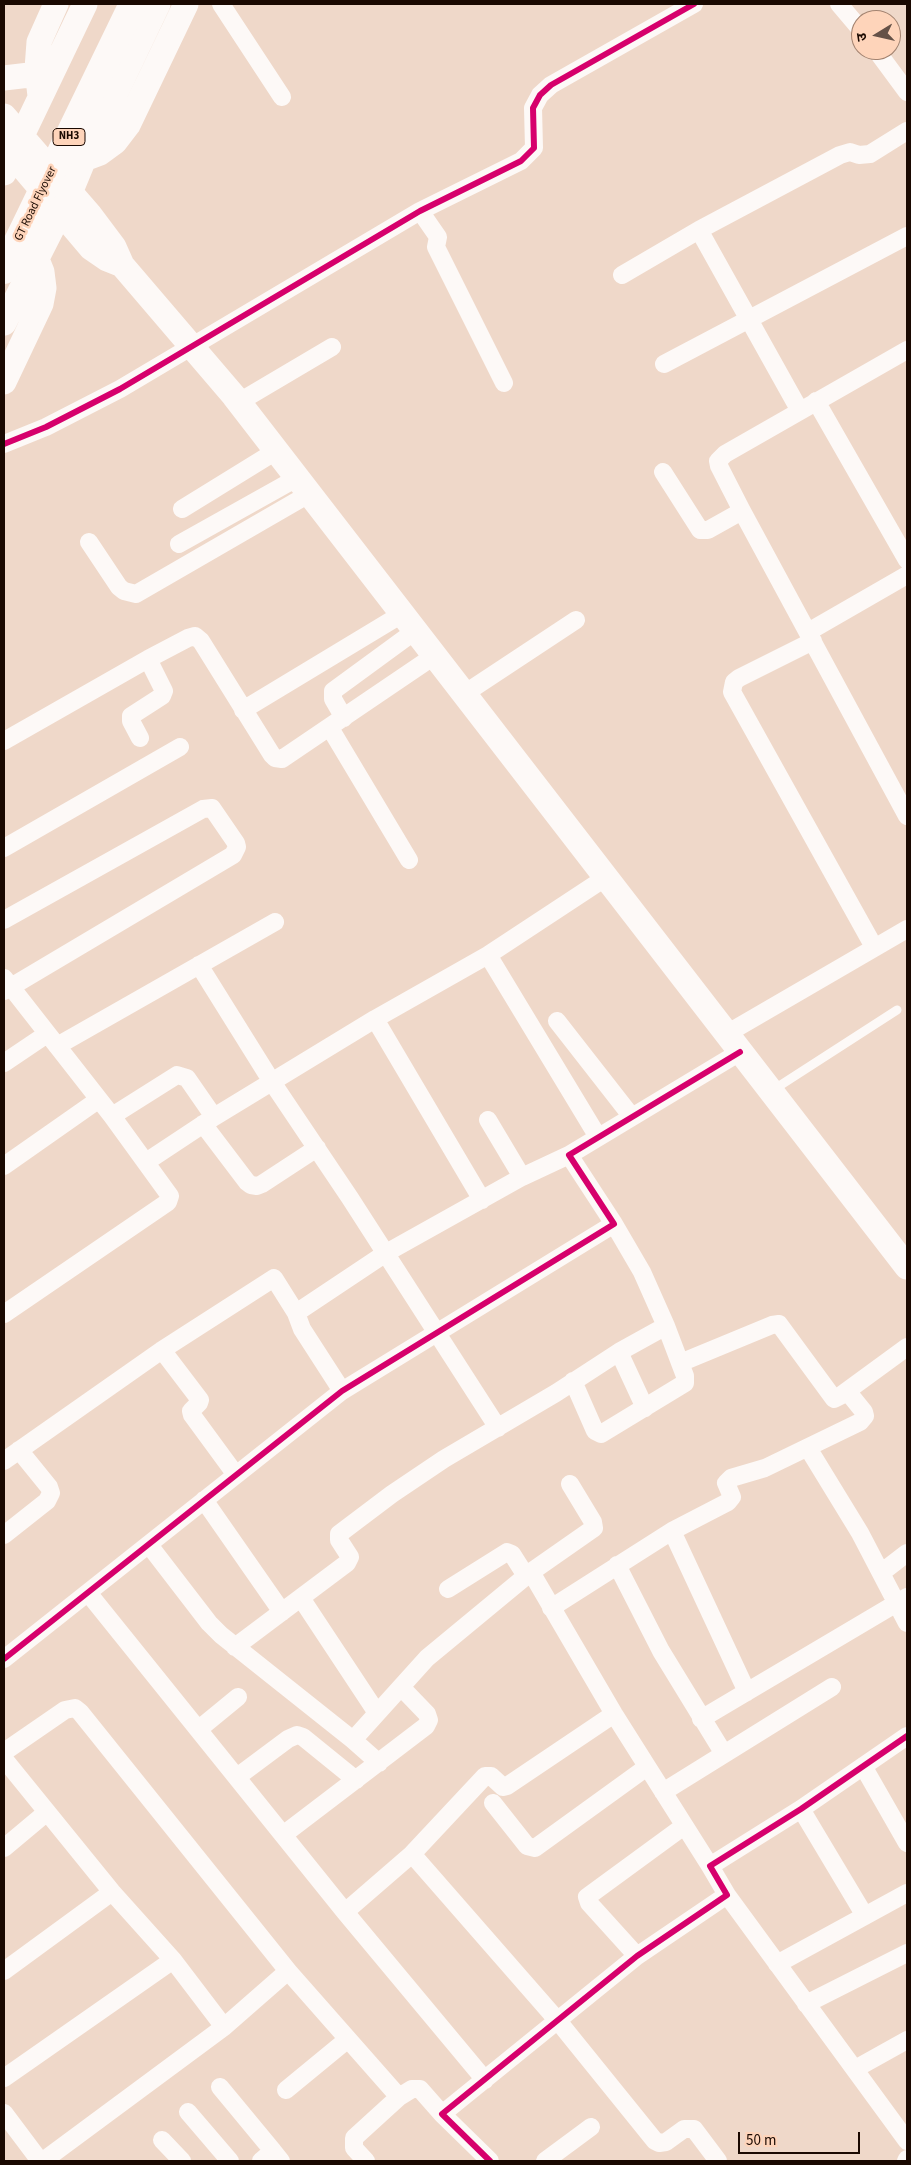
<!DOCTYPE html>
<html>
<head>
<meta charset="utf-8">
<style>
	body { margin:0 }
	#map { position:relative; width:911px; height:2165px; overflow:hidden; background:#efd8c9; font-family:"Source Sans 3","Noto Sans Devanagari",sans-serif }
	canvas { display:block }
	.frame { position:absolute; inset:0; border:5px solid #1a0901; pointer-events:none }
	.north { position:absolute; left:851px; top:10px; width:50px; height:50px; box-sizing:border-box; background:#fed4ba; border:1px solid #a38370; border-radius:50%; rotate:261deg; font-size:14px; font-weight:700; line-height:20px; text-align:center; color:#1a0901 }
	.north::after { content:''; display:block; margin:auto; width:18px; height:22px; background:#655147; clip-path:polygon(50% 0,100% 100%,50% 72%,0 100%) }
	.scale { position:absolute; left:738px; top:2132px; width:122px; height:22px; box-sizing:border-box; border:2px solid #1a0901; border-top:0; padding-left:6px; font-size:15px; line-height:18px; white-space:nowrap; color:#1a0901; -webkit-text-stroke:4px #fed4ba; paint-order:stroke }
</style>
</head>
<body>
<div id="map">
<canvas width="911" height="2165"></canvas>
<div class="frame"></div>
<div class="north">उ</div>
<div class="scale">50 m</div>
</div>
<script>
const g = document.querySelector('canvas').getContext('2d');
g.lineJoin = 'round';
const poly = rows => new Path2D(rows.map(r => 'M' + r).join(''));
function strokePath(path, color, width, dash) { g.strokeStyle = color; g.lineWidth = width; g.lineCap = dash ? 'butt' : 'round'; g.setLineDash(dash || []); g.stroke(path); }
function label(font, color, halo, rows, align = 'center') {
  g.font = font + ' "Source Sans 3",sans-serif'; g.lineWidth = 5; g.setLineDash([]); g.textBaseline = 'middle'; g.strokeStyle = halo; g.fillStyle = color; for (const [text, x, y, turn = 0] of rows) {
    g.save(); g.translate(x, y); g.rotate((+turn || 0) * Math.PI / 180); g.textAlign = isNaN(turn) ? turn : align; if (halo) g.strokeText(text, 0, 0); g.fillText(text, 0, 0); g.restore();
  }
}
strokePath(poly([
	[773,1090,897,1010]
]), '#fdf9f7', 9);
strokePath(poly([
	[221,4,282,97],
	[839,4,861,30],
	[876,50,907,92],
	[420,211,438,237,436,247,504,383],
	[699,230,800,411],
	[622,275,699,230,840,155,850,152,859,155,870,154,907,131],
	[907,350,725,454,718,461,719,466,742,511,907,816],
	[664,364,907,236],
	[816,401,907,560],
	[239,402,332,347],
	[4,444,46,427,120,389,420,211,521,161,534,148,533,108,540,95,551,85,694,4],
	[663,472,700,530,708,530,742,511],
	[182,509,276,451],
	[89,542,119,587,124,591,136,594,309,494],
	[179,544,297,478],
	[808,632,907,575],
	[813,641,739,678,734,682,732,692,874,947],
	[464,694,576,620],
	[243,710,402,614],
	[344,718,333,699,333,691,415,631],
	[330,728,409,860],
	[140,738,131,721,131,716,162,696,164,691,148,659],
	[4,741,148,659,188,638,195,636,201,641,272,755,275,758,282,759,434,656],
	[4,848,180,747],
	[4,920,203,809,212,808,236,843,237,847,233,855,4,991],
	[488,955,598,1137],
	[199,965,272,1082,350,1198,498,1428],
	[375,1019,482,1200],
	[557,1021,632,1117],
	[728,1033,907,929],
	[57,1046,275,922],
	[4,1063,47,1034],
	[112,1116,177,1075,187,1078,214,1117],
	[488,1120,522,1177],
	[203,1124,247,1182,251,1185,257,1186,262,1184,317,1148],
	[146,1162,214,1117,375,1019,488,955,605,878],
	[4,1166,98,1100],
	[296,1313,386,1253,522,1177,569,1155],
	[4,1314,168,1202,170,1196,112,1116,4,978],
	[162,1350,200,1400,199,1403,191,1411,192,1415,236,1475],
	[619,1352,645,1408],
	[680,1363,772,1325,779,1324,834,1399,840,1396,907,1347],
	[573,1381,595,1431,601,1434,685,1383,685,1376,666,1326,642,1272,614,1224],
	[808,1448,860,1533,907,1623],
	[4,1461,162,1350,274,1278,296,1313,302,1329,342,1391],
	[204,1500,282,1612],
	[672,1531,747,1692],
	[4,1535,47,1501,51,1493,49,1487,19,1450],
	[149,1545,209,1623,221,1635,353,1740,379,1763],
	[617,1565,661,1651,724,1754],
	[531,1572,614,1714,710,1866],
	[881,1573,907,1553],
	[448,1589,507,1552,512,1554,526,1576],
	[89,1594,345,1912,485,2080],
	[301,1598,377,1713],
	[551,1608,672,1531,728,1502,732,1497,726,1483,731,1478,765,1468,860,1422,865,1416,864,1412,847,1391],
	[235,1647,347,1563,350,1557,339,1540,339,1534,392,1494,444,1459,556,1393,619,1352,666,1326],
	[4,1659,342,1391,614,1224,569,1155,740,1052],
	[701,1719,907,1597],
	[199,1729,238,1697],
	[353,1740,427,1658,531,1572,594,1528,593,1522,570,1484],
	[4,1752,65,1710,75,1708,80,1712,288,1971],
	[4,1759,112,1892,173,1960,224,2027,288,1971,399,2097,412,2089,420,2089,442,2114],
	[863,1766,907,1843],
	[237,1777,288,1739,297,1735,303,1737,356,1780],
	[663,1792,832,1687],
	[493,1803,527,1846,535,1848,647,1767],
	[801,1809,865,1916],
	[283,1835,426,1726,429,1720,427,1714,401,1687],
	[4,1848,47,1812],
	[412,1854,558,2021,655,2141,659,2143,666,2142,684,2129,694,2129,718,2161],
	[727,1895,907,2141],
	[345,1912,412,1854,485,1776,491,1776,503,1787,507,1786,614,1714],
	[637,1956,589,1903,587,1897,684,1826],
	[777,1964,907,1893],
	[4,1971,112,1892],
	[806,2004,907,1953],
	[855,2069,907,2040],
	[4,2078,173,1960],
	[220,2087,273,2151],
	[286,2090,348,2039],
	[188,2112,230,2161],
	[4,2113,40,2161],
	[162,2140,182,2161],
	[43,2161,224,2027],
	[261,2161,273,2151,281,2161],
	[366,2161,354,2148,354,2138,399,2097],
	[490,2161,442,2114,637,1956,727,1895,710,1866,801,1809,907,1736],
	[545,2161,591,2127],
	[906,2161,907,2159]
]), '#fdf9f7', 18);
strokePath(poly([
	[4,78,38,74],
	[40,96,37,69,39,42,56,4],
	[4,116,90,215,114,247,122,265,234,396,907,1267],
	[4,145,91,248,107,259,122,265],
	[84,159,100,153,115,142,128,125,186,4],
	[4,173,85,4],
	[4,323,70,193,84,159,158,4],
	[4,382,41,304,44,288,42,272,36,257]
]), '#fdf9f7', 25);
strokePath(poly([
	[4,270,133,4]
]), '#fdf9f7', 28);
strokePath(poly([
	[4,444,46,427,120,389,420,211,521,161,534,148,533,108,540,95,551,85,694,4],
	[4,1659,342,1391,614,1224,569,1155,740,1052],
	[490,2161,442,2114,637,1956,727,1895,710,1866,801,1809,907,1736]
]), '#d6006c', 6);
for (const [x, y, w] of [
	[69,137,32]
]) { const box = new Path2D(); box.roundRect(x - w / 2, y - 8.5, w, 17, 4); g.fillStyle = '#fed4ba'; g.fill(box); strokePath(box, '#1a0901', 1); }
label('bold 11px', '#1a0901', null, [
	["NH3",69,137]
]);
label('12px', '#1a0901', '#fed4ba', [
	["GT Road Flyover",36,204,-64]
]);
</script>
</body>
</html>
